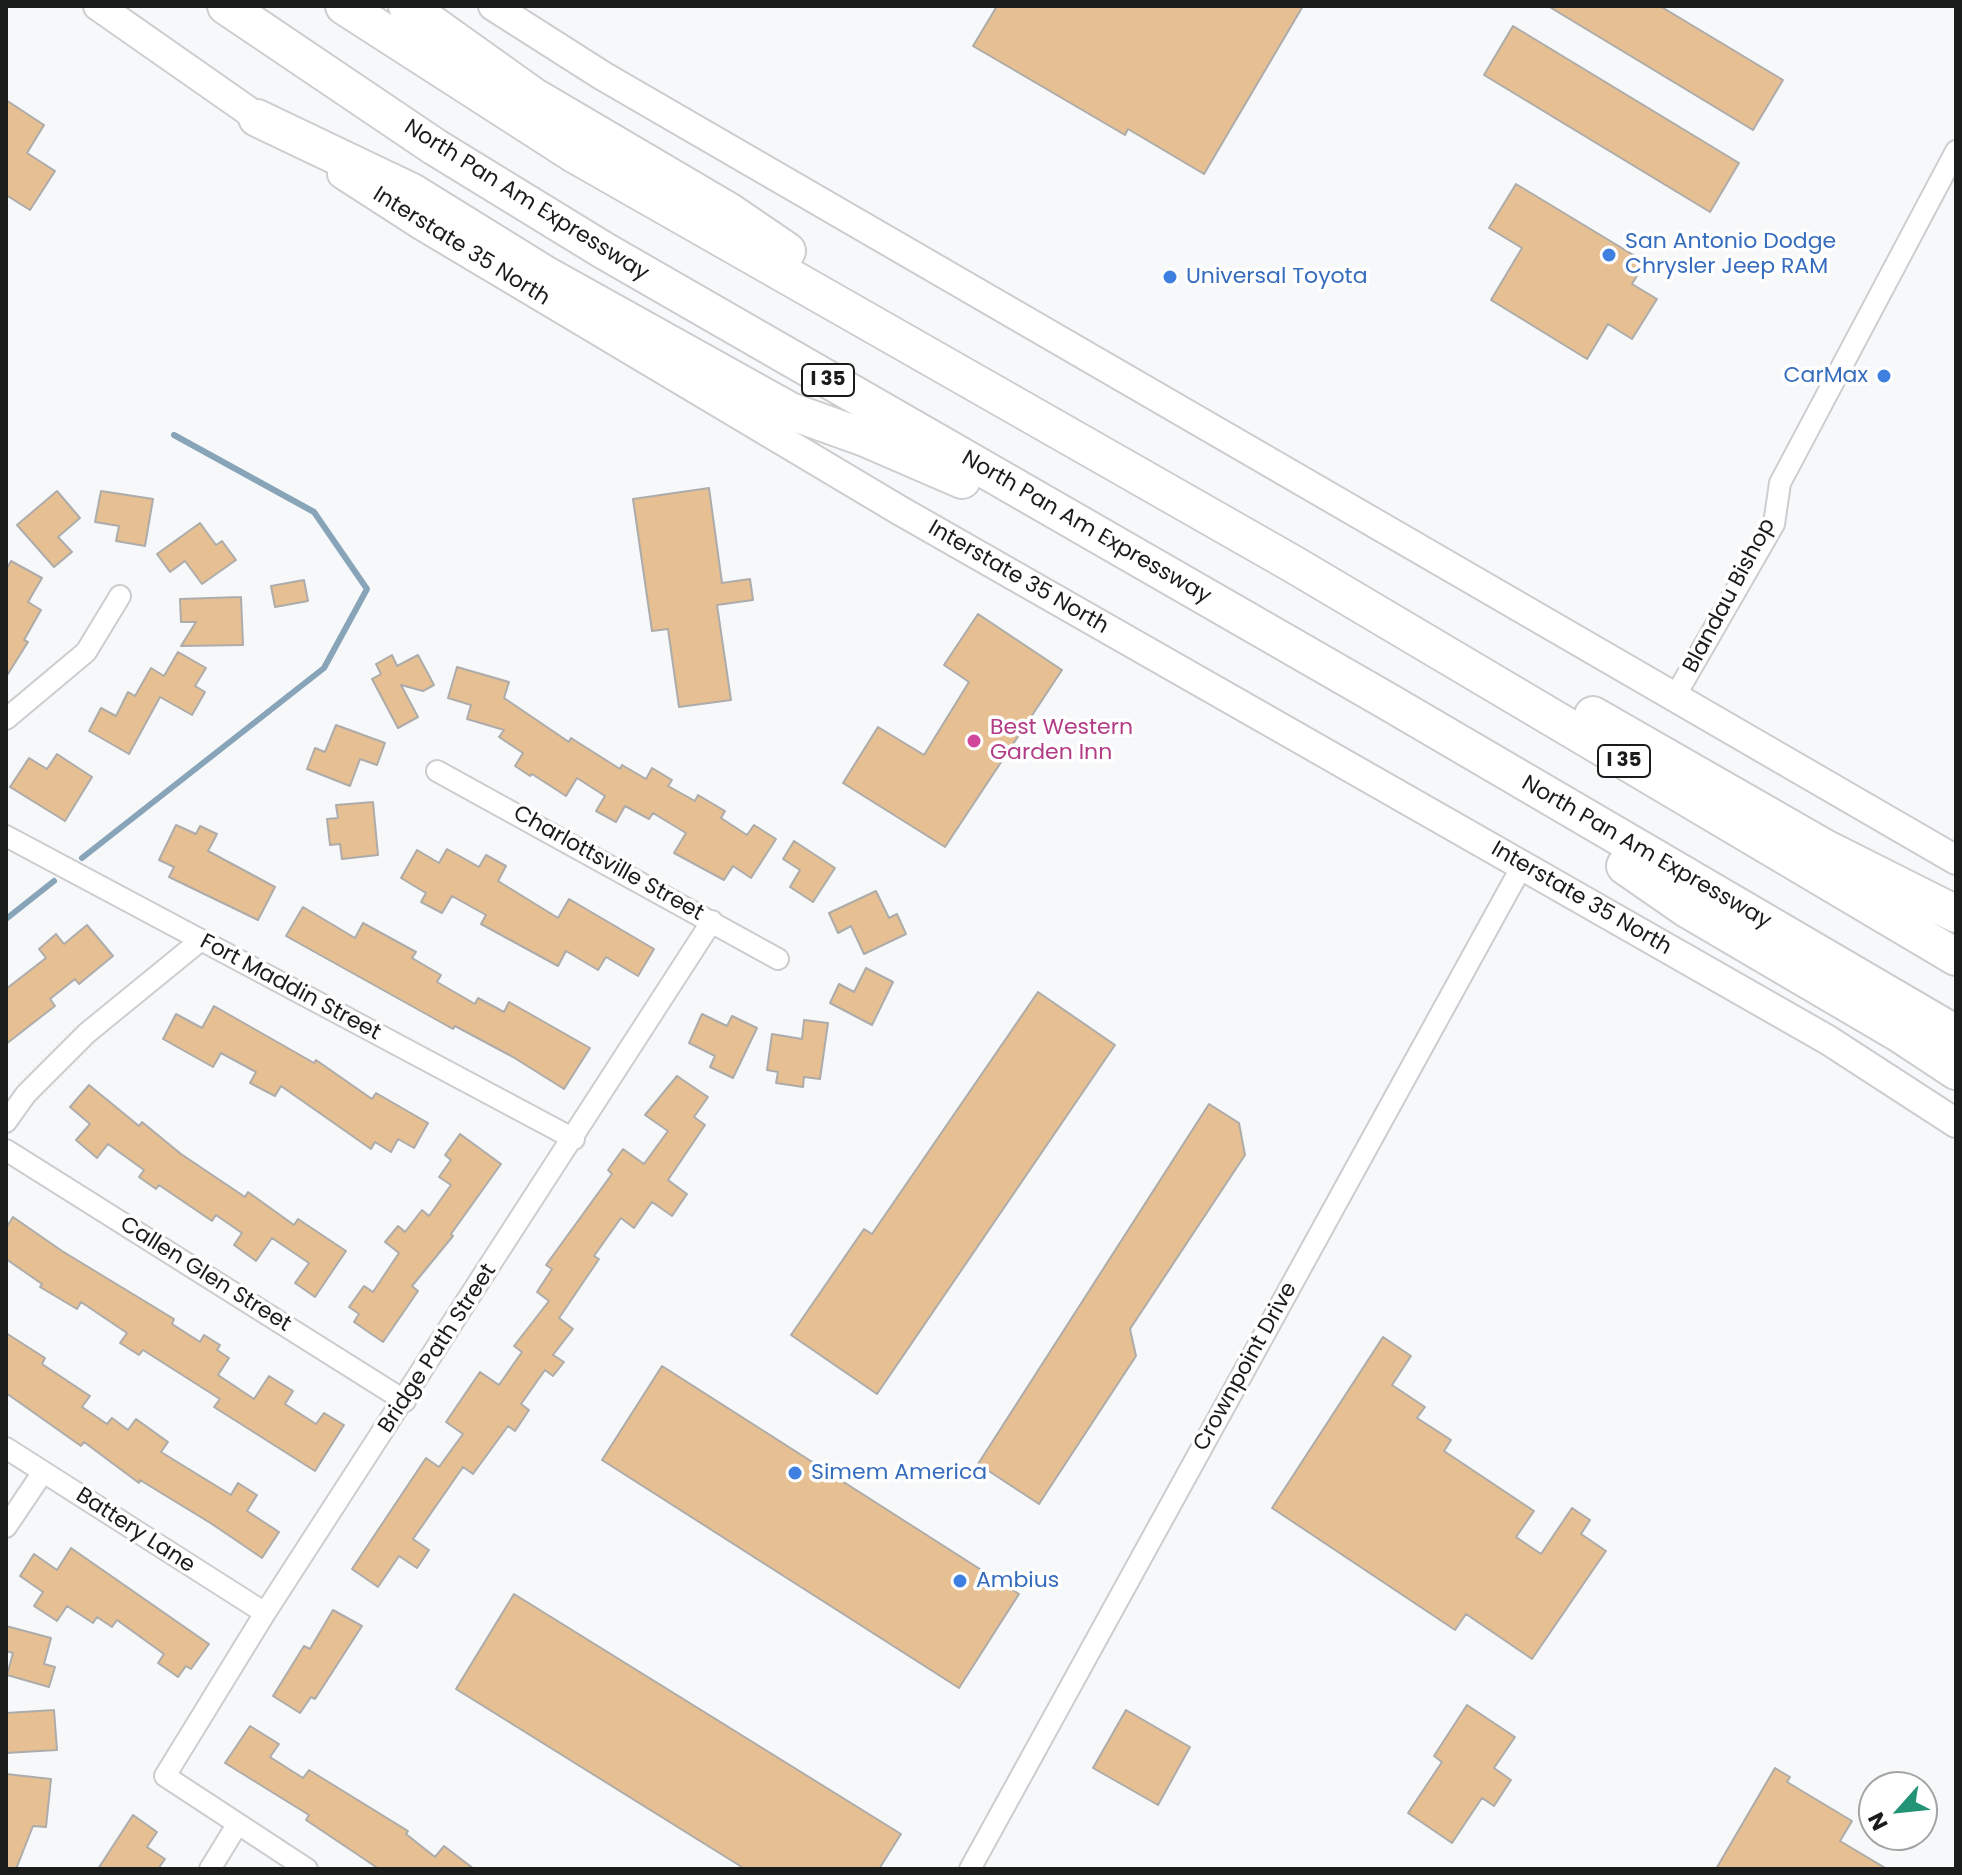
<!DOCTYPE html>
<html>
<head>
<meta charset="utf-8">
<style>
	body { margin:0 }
	#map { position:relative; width:1962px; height:1875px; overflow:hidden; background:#f7f8f9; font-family:Poppins,sans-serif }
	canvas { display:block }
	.frame { position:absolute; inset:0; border:8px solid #1a1b1b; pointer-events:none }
	.north { position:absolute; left:1858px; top:1771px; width:80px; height:80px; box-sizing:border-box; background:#fff; border:2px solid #a3a4a4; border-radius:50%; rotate:243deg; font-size:22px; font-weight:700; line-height:32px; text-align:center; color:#1a1b1b }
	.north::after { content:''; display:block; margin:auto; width:28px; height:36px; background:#229375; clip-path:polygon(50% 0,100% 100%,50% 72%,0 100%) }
</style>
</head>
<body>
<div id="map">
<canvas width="1962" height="1875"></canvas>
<div class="frame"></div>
<div class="north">N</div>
</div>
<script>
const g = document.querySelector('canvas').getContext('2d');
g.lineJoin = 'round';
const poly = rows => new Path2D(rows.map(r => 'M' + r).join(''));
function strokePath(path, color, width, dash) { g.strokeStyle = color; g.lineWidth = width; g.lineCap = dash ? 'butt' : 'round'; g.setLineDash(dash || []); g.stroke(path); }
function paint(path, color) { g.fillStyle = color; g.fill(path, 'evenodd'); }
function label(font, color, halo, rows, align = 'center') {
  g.font = font + ' Poppins,sans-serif'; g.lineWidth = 7; g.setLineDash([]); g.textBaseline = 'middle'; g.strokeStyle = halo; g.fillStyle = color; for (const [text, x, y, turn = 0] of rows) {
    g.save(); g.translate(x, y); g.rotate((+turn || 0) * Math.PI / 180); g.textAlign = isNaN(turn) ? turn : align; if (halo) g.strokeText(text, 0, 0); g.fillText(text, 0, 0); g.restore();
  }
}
strokePath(poly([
	[82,858,324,668,367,589,314,512,174,435],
	[6,919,54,881]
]), '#87a4b9', 6);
const building = poly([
	[997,6,1303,6,1204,174,1128,129,1125,135,973,46,997,6],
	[1548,6,1660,6,1783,80,1753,130,1548,6],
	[1513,26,1739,163,1710,212,1484,75,1513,26],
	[6,100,44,125,27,153,55,171,30,210,6,195,6,100],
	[1516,184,1645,262,1632,284,1657,299,1632,339,1608,324,1587,359,1491,300,1522,248,1489,228,1516,184],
	[709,488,722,583,750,579,753,600,717,605,731,700,679,707,668,629,652,631,633,499,709,488],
	[57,491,80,518,58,537,72,552,54,567,17,525,57,491],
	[101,491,153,499,145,546,116,541,119,526,95,522,101,491],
	[200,523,216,545,222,541,236,560,202,584,185,561,170,572,157,554,200,523],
	[11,561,42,578,28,602,41,610,24,640,28,642,6,677,6,570,11,561],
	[304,580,308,601,275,607,271,586,304,580],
	[241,597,243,645,181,646,196,622,181,622,180,599,241,597],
	[978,614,1062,670,945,847,843,783,878,727,924,755,969,682,944,665,978,614],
	[178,652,206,668,195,686,205,692,192,715,160,697,129,754,89,731,101,708,116,716,128,692,135,696,151,668,164,676,178,652],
	[392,655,397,666,418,655,434,685,423,691,401,685,418,717,398,728,372,679,381,674,376,664,392,655],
	[457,667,509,682,504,698,569,742,571,738,620,769,622,765,646,779,652,768,672,780,668,786,695,801,698,795,725,811,721,818,747,835,754,825,776,839,751,878,733,866,724,880,674,853,686,833,653,813,649,819,625,806,616,822,596,811,605,796,577,778,566,796,532,774,530,776,515,766,523,753,499,737,504,730,467,719,471,705,448,698,457,667],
	[336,725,385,743,377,765,360,759,350,786,307,769,315,748,325,752,336,725],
	[57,754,92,777,65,821,10,787,29,758,47,769,57,754],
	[373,802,378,855,342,859,340,844,330,845,327,819,338,818,336,805,373,802],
	[176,825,196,834,200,826,217,834,208,851,275,887,258,920,169,877,174,867,159,860,176,825],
	[794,841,835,868,813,902,790,887,800,870,783,859,794,841],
	[447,849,479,867,486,855,506,866,498,881,558,918,569,899,654,949,638,976,606,957,598,970,566,951,558,966,481,924,486,915,452,896,442,913,421,902,426,893,401,878,417,850,439,863,447,849],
	[876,891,889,918,897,914,906,934,864,954,851,926,838,933,829,913,876,891],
	[303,907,355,938,363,923,416,952,412,958,441,975,437,982,475,1004,478,998,504,1012,509,1002,590,1048,564,1089,513,1057,455,1026,453,1029,286,936,303,907],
	[87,925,113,956,79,984,75,979,50,999,55,1006,6,1044,6,989,46,958,39,949,56,934,64,944,87,925],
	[866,968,893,982,872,1025,830,1003,839,984,854,992,866,968],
	[1038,992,1115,1045,877,1394,791,1335,864,1229,872,1234,1038,992],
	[214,1006,314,1063,316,1060,372,1099,376,1093,428,1123,414,1148,398,1139,391,1152,375,1142,371,1149,281,1086,275,1096,250,1083,256,1072,221,1053,213,1067,163,1039,176,1014,202,1028,214,1006],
	[702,1014,727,1026,732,1016,757,1028,733,1078,710,1067,715,1056,689,1043,702,1014],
	[804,1020,828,1023,820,1079,804,1077,803,1087,776,1083,778,1072,767,1070,772,1034,802,1039,804,1020],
	[677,1076,708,1097,694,1117,705,1125,668,1180,687,1194,672,1216,652,1202,634,1228,621,1218,594,1256,599,1259,559,1318,573,1329,553,1355,564,1362,553,1376,545,1370,521,1404,529,1410,515,1431,508,1426,473,1474,463,1467,413,1539,429,1550,417,1568,399,1556,378,1587,352,1569,426,1458,439,1467,463,1434,446,1422,480,1372,499,1385,522,1352,514,1346,549,1301,537,1292,552,1269,546,1265,612,1174,608,1170,623,1149,644,1164,668,1131,645,1115,677,1076],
	[89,1085,139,1126,142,1122,181,1154,245,1197,248,1192,294,1225,298,1219,346,1251,315,1297,295,1283,309,1263,272,1238,256,1261,234,1245,242,1233,216,1215,212,1221,159,1185,156,1189,139,1177,144,1170,108,1144,97,1158,76,1140,90,1124,70,1107,89,1085],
	[1209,1104,1239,1123,1245,1155,1130,1329,1136,1356,1039,1504,978,1464,1209,1104],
	[460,1134,501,1164,451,1234,453,1236,412,1286,418,1291,383,1342,354,1322,359,1314,349,1307,364,1286,373,1292,399,1253,385,1242,398,1226,405,1232,422,1210,429,1216,451,1185,439,1177,451,1160,445,1155,460,1134],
	[13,1217,62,1251,174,1319,172,1324,200,1342,204,1335,220,1345,217,1350,229,1358,218,1375,254,1399,269,1376,293,1391,285,1404,316,1424,324,1413,344,1425,315,1471,214,1407,220,1399,143,1350,139,1355,120,1343,127,1333,81,1302,77,1309,40,1287,42,1284,6,1259,6,1228,13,1217],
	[6,1333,45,1358,42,1364,90,1396,82,1407,107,1424,112,1418,128,1430,136,1419,168,1442,161,1452,231,1495,238,1483,257,1495,247,1511,279,1532,262,1558,212,1524,140,1480,139,1483,84,1442,81,1446,6,1393,6,1333],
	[1383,1337,1411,1356,1392,1385,1425,1407,1417,1418,1451,1440,1444,1451,1534,1511,1516,1537,1541,1554,1572,1508,1590,1520,1581,1534,1606,1551,1532,1659,1466,1614,1455,1630,1272,1508,1383,1337],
	[662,1366,1019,1594,959,1688,602,1460,662,1366],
	[71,1548,209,1644,191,1669,186,1666,178,1677,158,1663,164,1654,117,1620,112,1627,97,1617,93,1623,67,1606,57,1621,34,1606,43,1592,20,1576,34,1554,57,1570,71,1548],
	[514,1594,901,1834,879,1869,745,1869,456,1689,514,1594],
	[333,1610,362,1626,315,1699,311,1697,300,1713,273,1696,304,1646,310,1649,333,1610],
	[6,1626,51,1638,44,1664,55,1667,49,1687,7,1675,13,1653,6,1651,6,1626],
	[1467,1705,1515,1737,1494,1768,1511,1780,1494,1806,1482,1798,1452,1843,1408,1813,1442,1762,1434,1756,1467,1705],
	[54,1710,57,1750,6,1753,6,1713,54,1710],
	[1126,1710,1190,1747,1158,1805,1093,1768,1126,1710],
	[250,1726,279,1744,270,1757,303,1778,309,1770,408,1831,406,1834,435,1857,444,1846,474,1869,379,1869,306,1820,309,1815,225,1763,250,1726],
	[1775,1768,1790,1777,1787,1782,1852,1821,1840,1841,1887,1869,1716,1869,1775,1768],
	[6,1774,51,1779,46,1827,33,1826,16,1869,6,1869,6,1774],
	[133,1815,157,1832,147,1847,165,1859,158,1869,98,1869,133,1815]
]);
paint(building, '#e6bf92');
strokePath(building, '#adacab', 2);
const minor = poly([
	[1674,698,1774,524,1780,483,1956,151],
	[6,719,86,652,120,596],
	[437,771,778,959],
	[6,836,574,1139],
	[6,1122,26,1094,87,1033,201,940],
	[6,1150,405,1401],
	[6,1448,265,1613],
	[6,1527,43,1472],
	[210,1869,237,1825],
	[307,1869,165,1776,265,1613,712,921],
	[970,1869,1522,866]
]);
const secondary = poly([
	[98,6,274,129],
	[493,6,603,76,1956,860],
	[342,174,421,225,899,510,1828,1040,1956,1123]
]);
const motorway = poly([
	[226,6,435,147,603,250,1387,701,1956,1034],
	[344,6,574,154,1293,564,1956,957],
	[407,6,533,96,730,212,787,251],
	[257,118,412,192,546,275,790,411,865,438,962,480],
	[1593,715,1825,848,1956,914],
	[1625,866,1687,909,1900,1034,1956,1071]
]);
strokePath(minor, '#cccdcf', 24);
strokePath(secondary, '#cccdcf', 32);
strokePath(motorway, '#cccdcf', 40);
strokePath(minor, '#fff', 20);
strokePath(secondary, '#fff', 28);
strokePath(motorway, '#fff', 36);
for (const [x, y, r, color] of [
	[1609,255,8,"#3f7fe0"],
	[1170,277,8,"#3f7fe0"],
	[1884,376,8,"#3f7fe0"],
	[974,741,8,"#d1479c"],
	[795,1473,8,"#3f7fe0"],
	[960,1581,8,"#3f7fe0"]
]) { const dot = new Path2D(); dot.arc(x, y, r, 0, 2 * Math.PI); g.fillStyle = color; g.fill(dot); strokePath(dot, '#fff', 3); }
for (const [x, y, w] of [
	[828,380,52],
	[1624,761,52]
]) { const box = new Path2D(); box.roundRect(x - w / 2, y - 16, w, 32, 6); g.fillStyle = '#fff'; g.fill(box); strokePath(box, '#1a1b1b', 2); }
label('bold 20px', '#1a1b1b', null, [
	["I 35",828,380],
	["I 35",1624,761]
]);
label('22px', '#1a1b1b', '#fff', [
	["North Pan Am Expressway",526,201,32],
	["Interstate 35 North",461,247,32],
	["North Pan Am Expressway",1086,528,30],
	["Interstate 35 North",1018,578,30],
	["Blandau Bishop",1730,596,-62],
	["North Pan Am Expressway",1646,853,30],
	["Charlottsville Street",608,864,29],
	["Interstate 35 North",1581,899,30],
	["Fort Maddin Street",290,988,28],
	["Callen Glen Street",205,1275,32],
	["Bridge Path Street",438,1349,-57],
	["Crownpoint Drive",1246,1367,-61],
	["Battery Lane",135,1531,33]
]);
label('22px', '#366cbe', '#fff', [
	["San Antonio Dodge",1625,242],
	["Chrysler Jeep RAM",1625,267],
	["Universal Toyota",1186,277],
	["CarMax",1868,376,"right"],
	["Simem America",811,1473],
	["Ambius",976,1581]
], 'left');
label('22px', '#b23c85', '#fff', [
	["Best Western",990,728],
	["Garden Inn",990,753]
], 'left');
</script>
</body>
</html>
